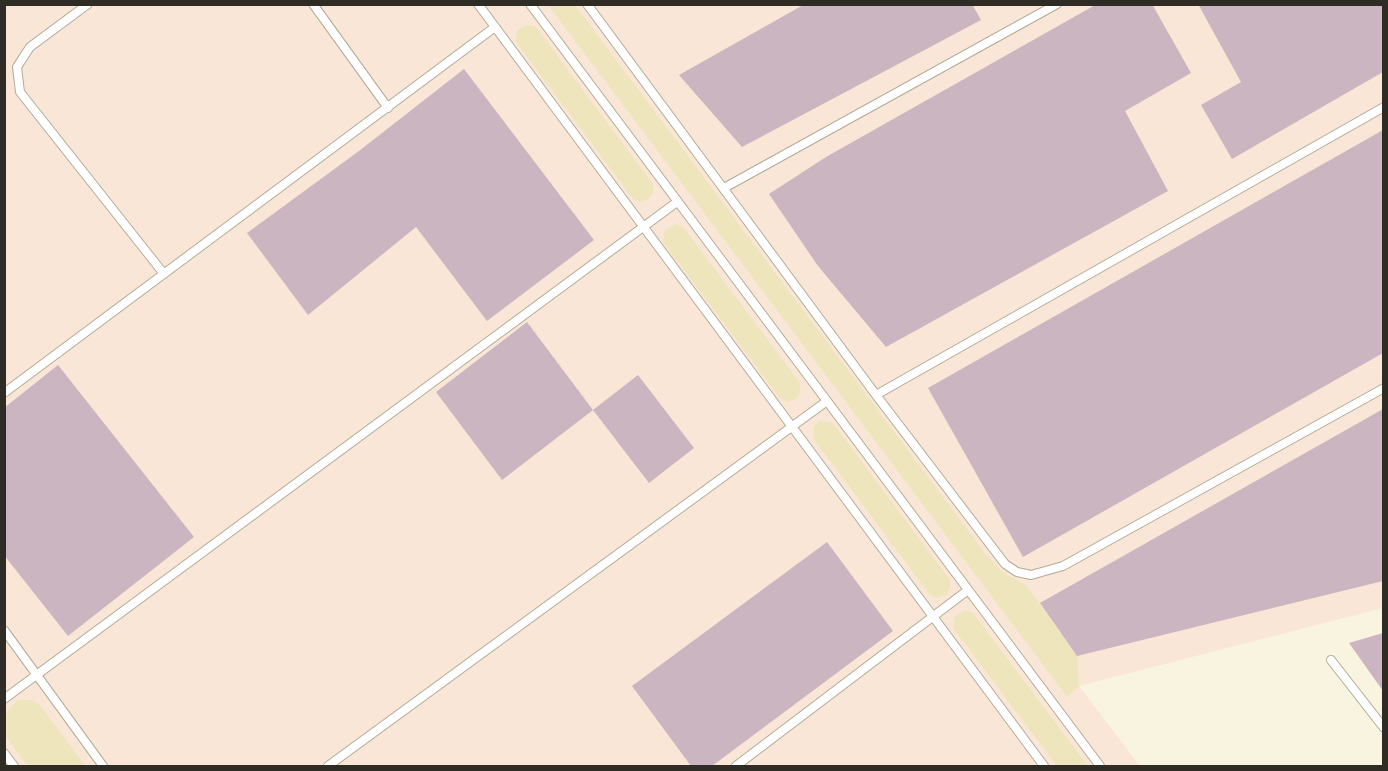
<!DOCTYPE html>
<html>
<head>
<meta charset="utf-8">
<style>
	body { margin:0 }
	#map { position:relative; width:1388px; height:771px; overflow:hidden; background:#f9f4df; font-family:"Times New Roman",serif }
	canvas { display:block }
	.frame { position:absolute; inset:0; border:6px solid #2e2c24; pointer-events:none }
</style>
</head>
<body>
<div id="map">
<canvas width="1388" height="771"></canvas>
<div class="frame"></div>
</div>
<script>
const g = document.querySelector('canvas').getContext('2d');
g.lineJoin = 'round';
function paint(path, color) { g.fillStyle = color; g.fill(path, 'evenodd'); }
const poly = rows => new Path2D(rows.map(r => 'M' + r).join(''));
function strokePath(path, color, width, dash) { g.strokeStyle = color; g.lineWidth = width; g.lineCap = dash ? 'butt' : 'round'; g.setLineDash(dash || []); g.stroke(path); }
paint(poly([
	[4,5,1383,5,1383,608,1079,686,1140,766,5,766]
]), '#fae6d6');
paint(poly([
	[548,5,575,5,984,552,1004,573,1026,585,1077,656,1079,686,1067,697],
	[528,25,536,27,653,184,653,192,649,199,641,202,633,199,516,42,517,30],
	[675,224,683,227,800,383,800,392,796,399,788,402,780,398,663,242,665,230],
	[821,421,833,423,950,580,950,588,946,595,938,598,930,595,813,438,814,426],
	[965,610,973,613,1088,766,1057,766,953,628,955,616],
	[18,700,32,700,39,704,86,766,28,766,5,735,5,713]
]), '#efe5bd');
paint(poly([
	[805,4,972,4,981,20,742,147,679,75],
	[1097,4,1152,4,1191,73,1125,111,1168,191,886,347,818,266,769,194,826,157],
	[1198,4,1383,4,1383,72,1232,159,1201,105,1241,82],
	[464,69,594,240,487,321,416,227,308,315,247,233,359,151],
	[1383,130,1383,353,1023,557,928,388],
	[527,322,593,410,502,480,436,392],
	[58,365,194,537,68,636,4,555,4,408],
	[638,375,694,448,649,483,593,410],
	[1383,409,1383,581,1077,656,1040,603],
	[827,542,893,631,712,766,691,766,632,686],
	[1383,633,1383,691,1349,643]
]), '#cab5c1');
const service = poly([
	[88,4,30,47,17,67,20,92,164,274],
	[313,4,388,108],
	[478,4,1044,766],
	[530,4,1100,766],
	[587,4,876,395,1005,564,1017,572,1031,575,1063,566,1384,388],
	[724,188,1057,4],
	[4,393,495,27],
	[876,395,1384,107],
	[4,630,103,766],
	[1331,660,1384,728],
	[4,699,677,202],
	[4,753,14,766],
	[328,766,827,401],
	[736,766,968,590]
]);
strokePath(service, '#afab96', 10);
strokePath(service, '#fff', 8);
</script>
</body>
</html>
